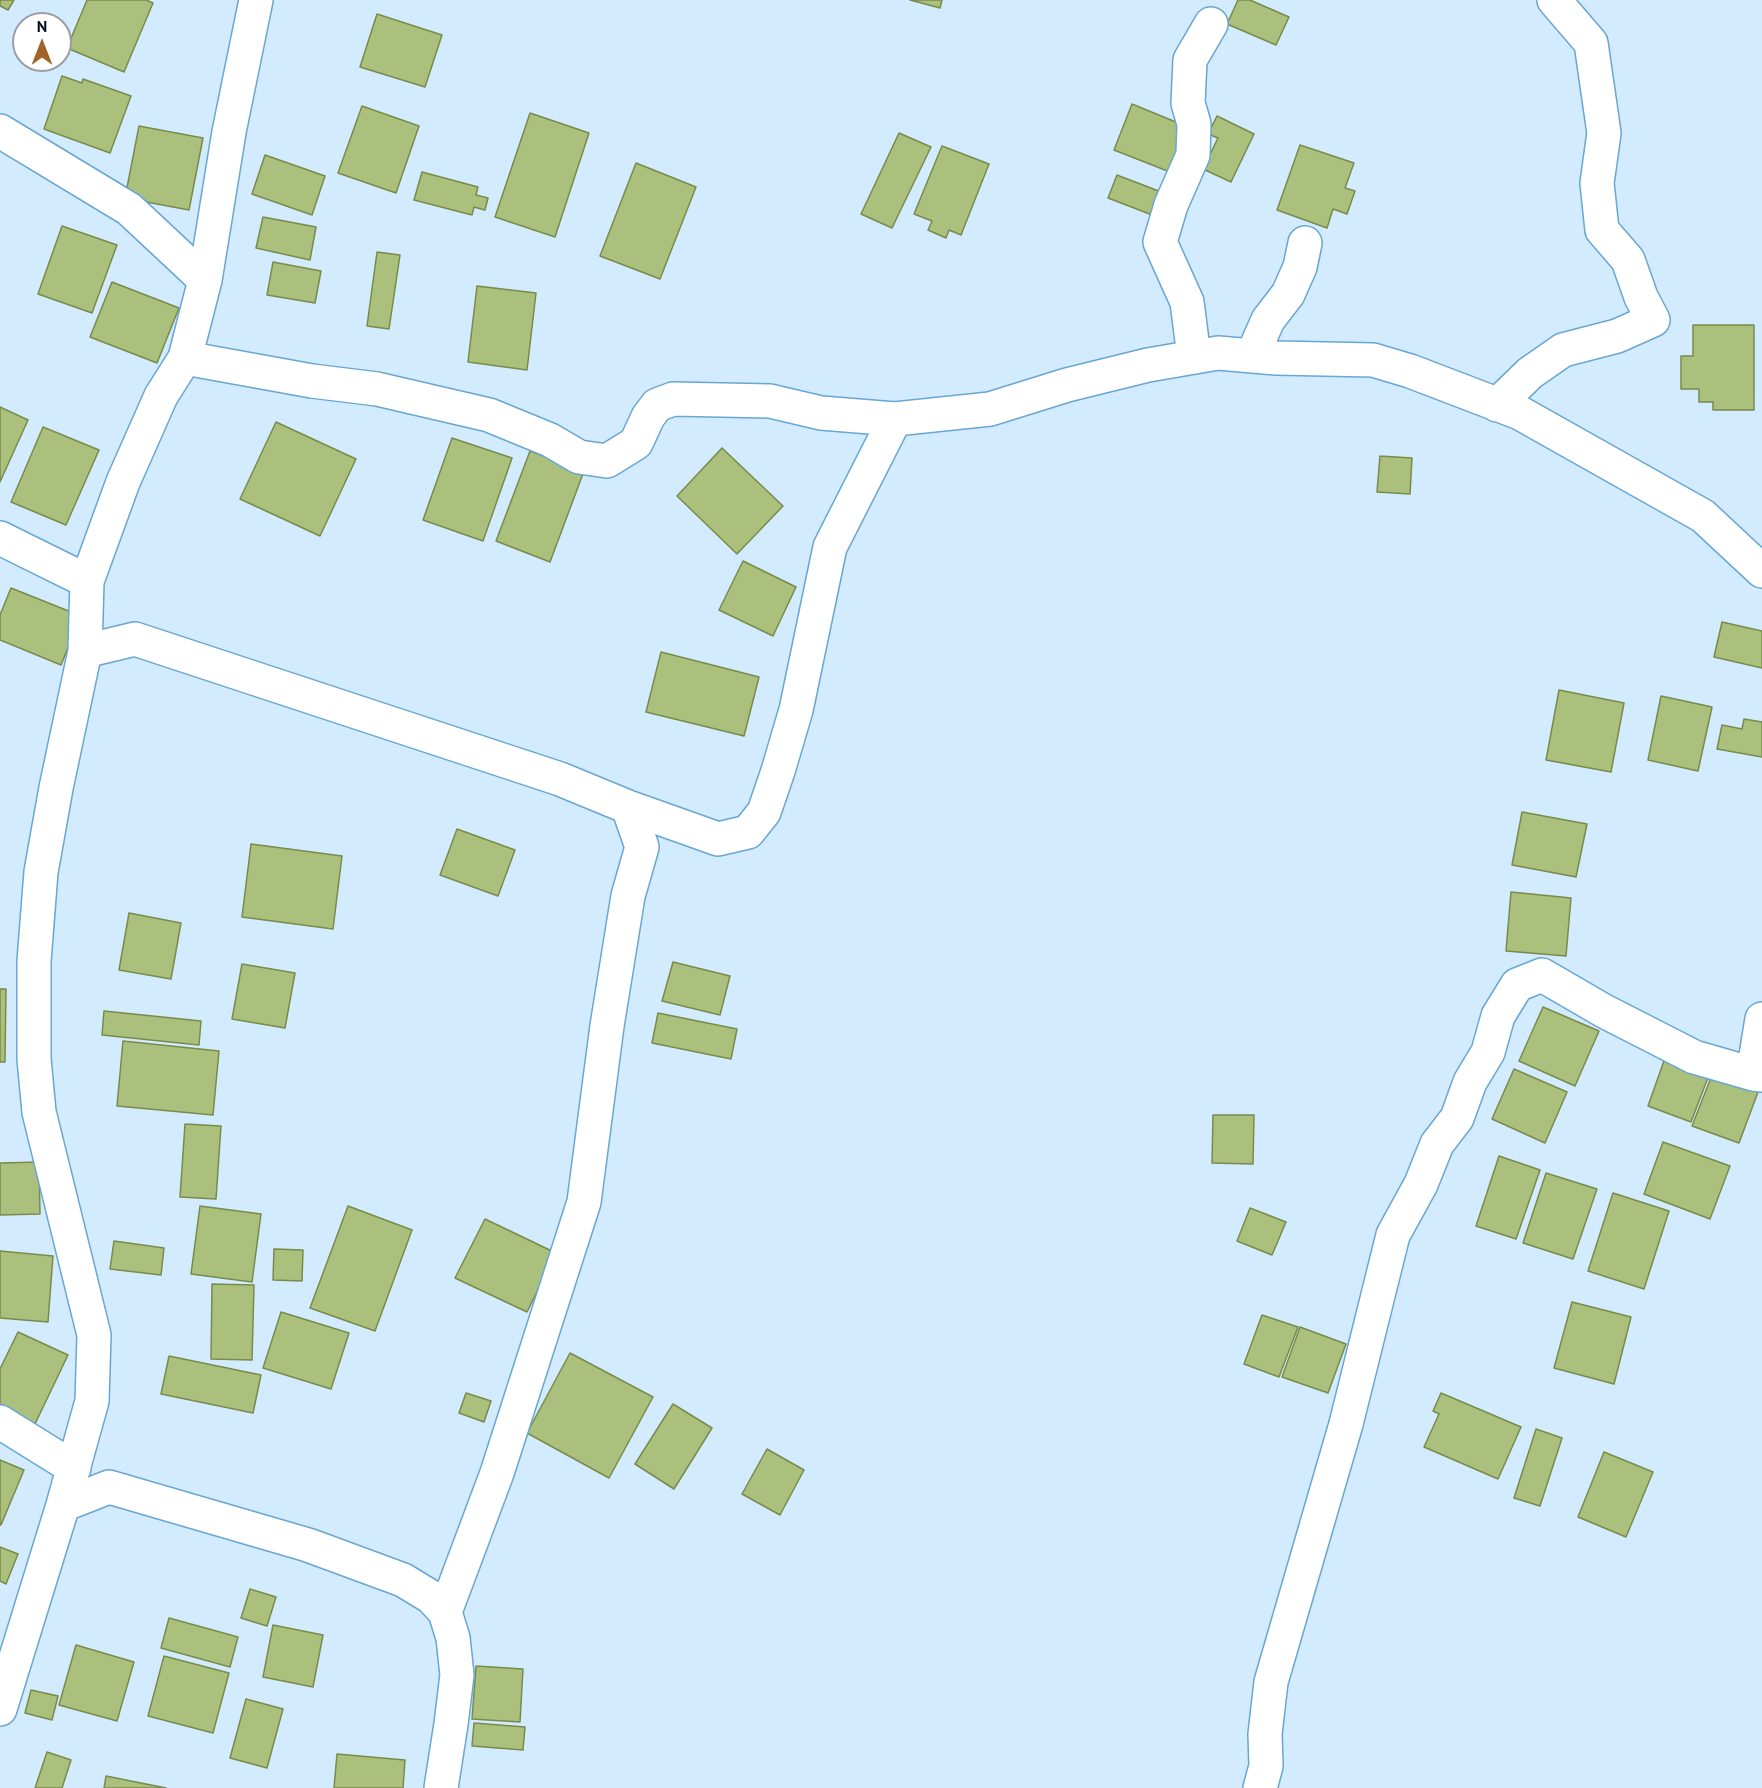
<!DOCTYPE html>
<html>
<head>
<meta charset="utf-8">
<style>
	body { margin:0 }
	#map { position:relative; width:1762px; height:1788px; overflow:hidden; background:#d3ebff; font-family:"PT Sans",sans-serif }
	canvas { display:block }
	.north { position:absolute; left:12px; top:12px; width:60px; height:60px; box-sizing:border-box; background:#fff; border:2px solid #999ea5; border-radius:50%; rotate:0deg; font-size:16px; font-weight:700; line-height:24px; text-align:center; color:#000d1e }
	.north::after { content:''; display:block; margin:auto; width:21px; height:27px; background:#a06427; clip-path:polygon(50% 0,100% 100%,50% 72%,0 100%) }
</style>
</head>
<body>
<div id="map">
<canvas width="1762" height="1788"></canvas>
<div class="north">N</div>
</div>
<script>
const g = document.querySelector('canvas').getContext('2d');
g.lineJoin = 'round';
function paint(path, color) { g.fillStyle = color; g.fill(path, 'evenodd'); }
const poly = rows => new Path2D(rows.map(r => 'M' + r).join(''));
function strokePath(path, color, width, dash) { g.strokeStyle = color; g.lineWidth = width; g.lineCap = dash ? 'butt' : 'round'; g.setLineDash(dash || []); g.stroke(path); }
const building = poly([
	[0,0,14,0,8,10,0,6,0,0],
	[87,0,146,0,153,3,124,72,67,48,87,0],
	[910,0,942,0,940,8,910,0],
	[1238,0,1250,0,1289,17,1276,45,1227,24,1238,0],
	[377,14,442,35,425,87,360,67,377,14],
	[62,76,82,83,83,79,131,96,110,153,44,129,62,76],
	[1132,104,1188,127,1170,172,1114,150,1132,104],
	[362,106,419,126,396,193,338,173,362,106],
	[530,113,589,133,555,237,495,217,530,113],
	[1217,116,1254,134,1231,182,1203,169,1218,138,1208,134,1217,116],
	[139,126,203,138,189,210,125,198,139,126],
	[899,133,931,147,892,228,861,214,899,133],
	[1300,145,1354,163,1345,188,1355,191,1347,214,1333,209,1327,228,1277,210,1300,145],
	[942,146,989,164,961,235,949,230,946,238,928,230,932,221,914,214,942,146],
	[265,155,325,176,312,215,252,194,265,155],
	[636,163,696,187,660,279,600,256,636,163],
	[422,172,478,187,476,195,488,198,485,210,474,207,472,215,414,200,422,172],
	[1117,175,1169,195,1160,218,1108,198,1117,175],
	[263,217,316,227,310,260,256,248,263,217],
	[62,226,117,245,92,313,38,294,62,226],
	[377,252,400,255,389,329,367,326,377,252],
	[273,262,321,271,315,303,267,295,273,262],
	[112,282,179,308,157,363,90,337,112,282],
	[477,286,536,293,527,370,468,362,477,286],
	[1693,325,1754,325,1754,410,1713,410,1713,402,1699,402,1699,389,1681,389,1681,356,1693,356,1693,325],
	[0,407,28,420,0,482,0,407],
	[276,422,356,459,320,536,240,499,276,422],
	[43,427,99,450,66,525,11,502,43,427],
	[452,438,512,458,483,541,423,520,452,438],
	[722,448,783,506,737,554,677,496,722,448],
	[530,451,584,471,550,562,496,541,530,451],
	[1380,456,1412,458,1410,494,1377,492,1380,456],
	[743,561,796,587,773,636,719,610,743,561],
	[11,588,81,616,61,665,0,640,0,615,11,588],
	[1722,622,1762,631,1762,668,1714,657,1722,622],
	[661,652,759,677,744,736,646,712,661,652],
	[1559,690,1624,703,1611,772,1546,760,1559,690],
	[1661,696,1712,707,1698,771,1648,760,1661,696],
	[1744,719,1762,722,1762,757,1717,749,1722,725,1742,729,1744,719],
	[1522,812,1587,824,1576,877,1512,865,1522,812],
	[457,829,515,850,498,896,440,875,457,829],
	[251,844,342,856,333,929,242,917,251,844],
	[1511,892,1571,898,1566,956,1506,951,1511,892],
	[129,913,181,923,171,979,119,970,129,913],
	[673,962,730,976,720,1015,662,1001,673,962],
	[242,964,295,973,285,1028,232,1019,242,964],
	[0,989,6,989,5,1062,0,1062,0,989],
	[1543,1007,1599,1031,1575,1086,1519,1061,1543,1007],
	[104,1011,201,1021,199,1045,102,1035,104,1011],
	[658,1013,737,1029,731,1059,652,1043,658,1013],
	[123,1041,219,1051,213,1115,117,1106,123,1041],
	[1665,1058,1709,1075,1691,1122,1648,1106,1665,1058],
	[1514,1069,1567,1092,1545,1143,1492,1119,1514,1069],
	[1712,1075,1758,1092,1739,1143,1692,1126,1712,1075],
	[1213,1115,1254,1115,1253,1164,1212,1163,1213,1115],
	[185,1124,221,1126,216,1199,180,1197,185,1124],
	[1663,1142,1730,1166,1710,1219,1644,1194,1663,1142],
	[1499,1156,1540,1170,1516,1239,1476,1226,1499,1156],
	[39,1162,40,1214,0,1215,0,1163,39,1162],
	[1546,1173,1597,1189,1573,1259,1523,1243,1546,1173],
	[1613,1193,1669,1211,1644,1289,1588,1271,1613,1193],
	[200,1206,261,1214,252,1282,191,1274,200,1206],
	[348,1206,412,1230,375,1331,310,1308,348,1206],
	[1250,1208,1286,1222,1272,1255,1237,1241,1250,1208],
	[485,1219,556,1253,527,1312,455,1278,485,1219],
	[114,1241,164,1248,161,1275,110,1269,114,1241],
	[274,1249,303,1250,302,1281,273,1280,274,1249],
	[0,1251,53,1256,48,1322,0,1318,0,1251],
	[212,1284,254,1285,252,1360,211,1359,212,1284],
	[1572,1302,1631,1317,1614,1384,1554,1368,1572,1302],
	[281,1312,349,1333,331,1389,263,1368,281,1312],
	[1262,1315,1298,1327,1279,1377,1244,1364,1262,1315],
	[1300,1327,1346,1344,1328,1393,1282,1377,1300,1327],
	[18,1332,68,1355,35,1424,0,1408,0,1369,18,1332],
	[570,1353,653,1397,609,1478,527,1433,570,1353],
	[169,1356,261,1375,253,1413,161,1394,169,1356],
	[466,1393,491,1401,484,1422,459,1413,466,1393],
	[1441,1393,1521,1427,1498,1479,1424,1447,1439,1414,1433,1411,1441,1393],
	[673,1404,712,1428,674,1489,635,1464,673,1404],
	[1536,1429,1562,1438,1540,1506,1514,1498,1536,1429],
	[767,1449,804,1470,780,1515,742,1494,767,1449],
	[1604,1452,1653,1472,1626,1537,1578,1517,1604,1452],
	[0,1460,24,1470,1,1525,0,1525,0,1460],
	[0,1547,18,1554,6,1584,0,1581,0,1547],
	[250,1589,276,1597,267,1626,241,1618,250,1589],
	[169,1618,238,1637,230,1667,161,1648,169,1618],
	[273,1625,323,1635,313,1687,263,1677,273,1625],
	[76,1645,134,1662,117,1721,59,1705,76,1645],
	[164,1656,229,1673,213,1733,148,1716,164,1656],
	[476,1666,523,1669,520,1722,472,1719,476,1666],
	[31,1690,58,1696,52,1720,25,1713,31,1690],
	[246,1699,283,1709,267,1768,230,1758,246,1699],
	[474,1723,525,1727,523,1750,472,1746,474,1723],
	[47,1752,71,1760,62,1788,35,1788,47,1752],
	[337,1754,405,1760,403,1788,334,1788,337,1754],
	[106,1776,166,1788,104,1788,106,1776]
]);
paint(building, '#acc07d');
strokePath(building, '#788b49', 1.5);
const minor = poly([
	[0,131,129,209,205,280],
	[1252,356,1268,320,1288,294,1300,267,1305,243],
	[1194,357,1187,302,1160,242,1171,205,1193,155,1194,124,1188,103,1190,60,1211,24],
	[185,358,312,381,377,389,489,415,550,440,579,457,607,461,636,443,648,417,657,405,673,399,770,401,821,413,895,419,990,409,1067,385,1148,365,1218,353,1276,358,1373,360,1410,371,1520,413,1703,516,1762,571],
	[1497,405,1530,373,1563,350,1617,336,1653,320,1641,297,1628,260,1602,230,1597,183,1604,133,1591,43,1554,0],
	[0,538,87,581],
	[85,651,135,639,560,779,628,807,718,839,748,832,764,812,778,771,796,710,830,547,895,419],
	[1753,1074,1762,1019],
	[0,1422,74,1468],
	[63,1505,109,1487,308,1545,403,1580,431,1597,445,1612,453,1638,457,1675,451,1724,441,1788],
	[445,1612,497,1473,584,1202,607,1026,628,896,642,847,628,807],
	[0,1709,63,1505,92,1401,94,1335,39,1112,34,1059,34,961,41,872,56,788,85,651,87,581,123,482,161,396,185,358,205,280,229,132,256,0],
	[1260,1788,1266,1766,1265,1734,1271,1682,1346,1424,1393,1235,1421,1184,1437,1144,1457,1118,1470,1082,1488,1052,1498,1016,1517,985,1542,975,1604,1011,1694,1057,1753,1074,1762,1075]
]);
strokePath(minor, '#68a6d4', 36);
strokePath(minor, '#fff', 33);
</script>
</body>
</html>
